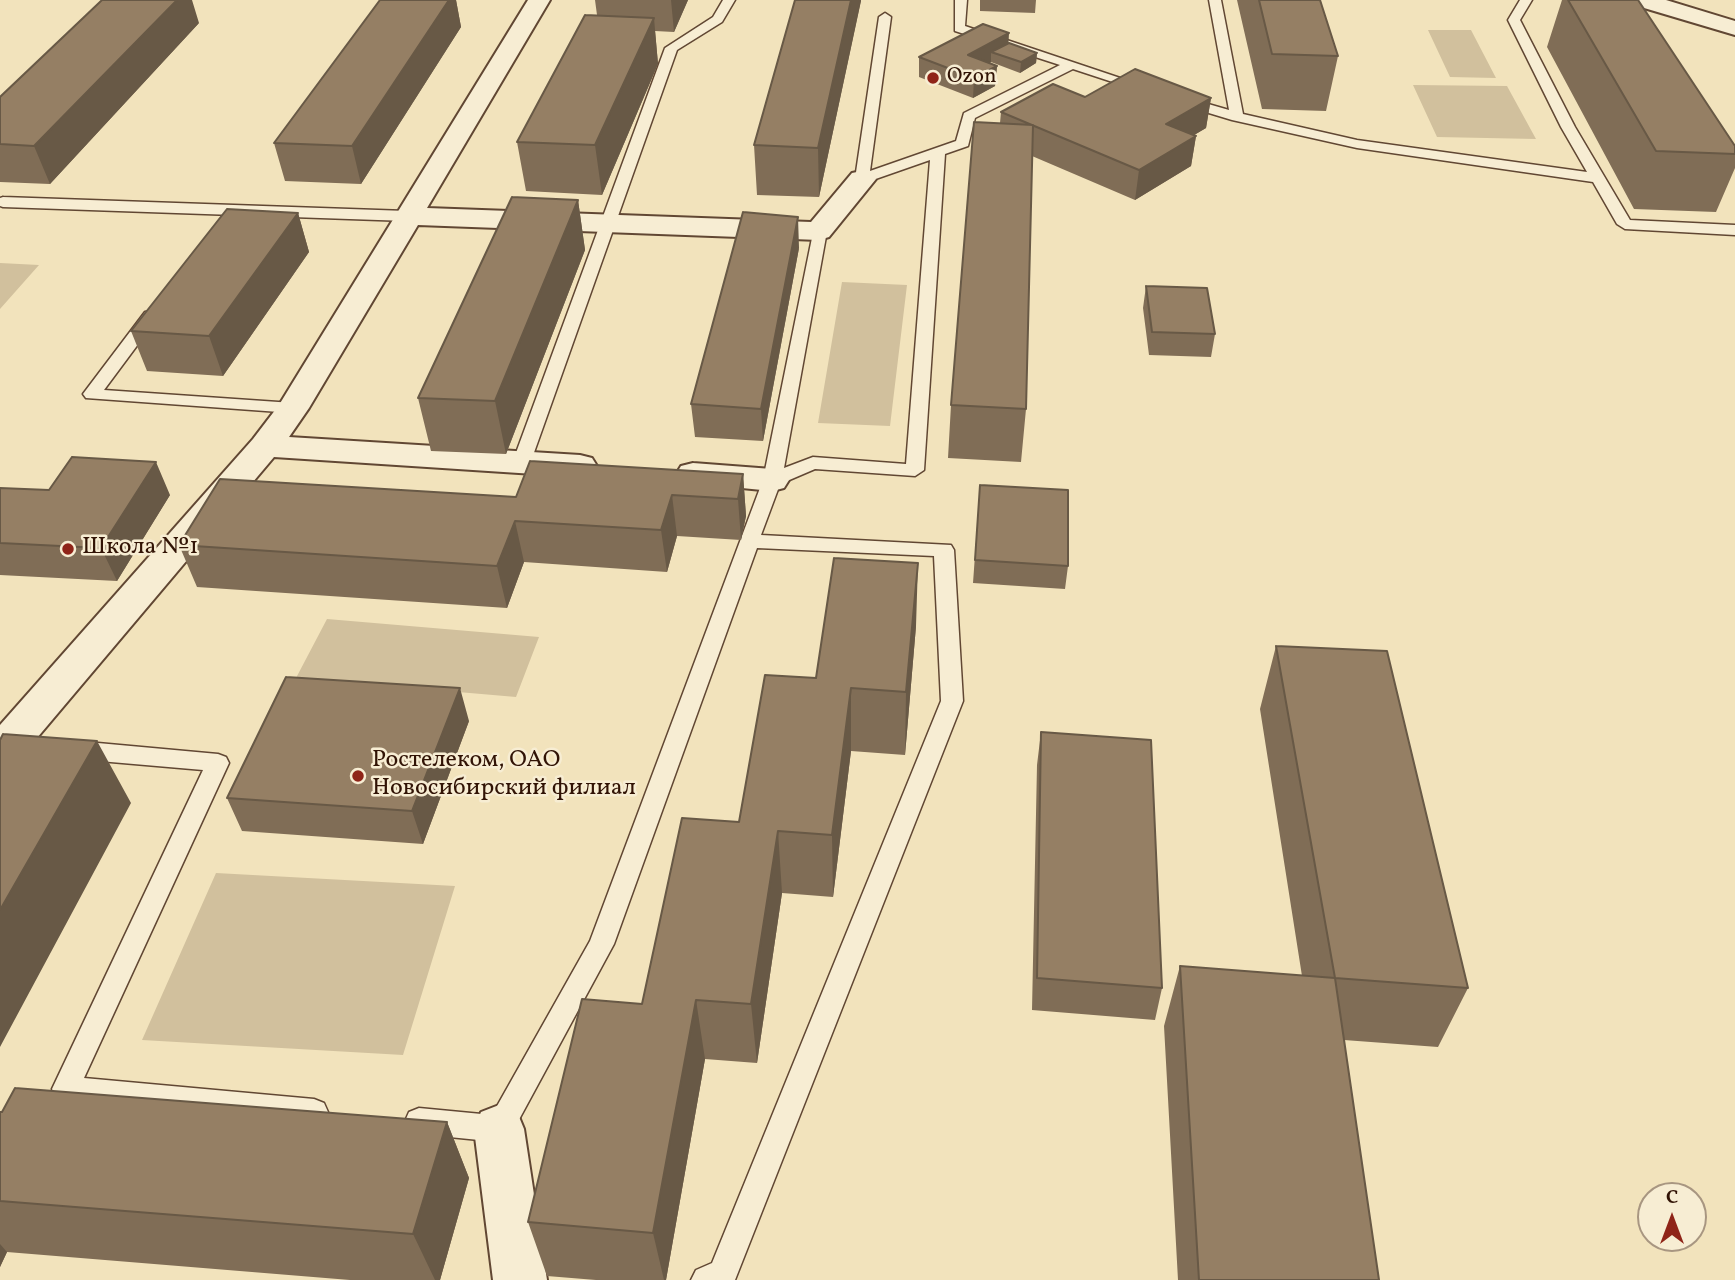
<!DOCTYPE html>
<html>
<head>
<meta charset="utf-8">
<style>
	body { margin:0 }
	#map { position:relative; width:1735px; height:1280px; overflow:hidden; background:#f2e3bc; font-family:Vollkorn,serif }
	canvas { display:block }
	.north { position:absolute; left:1637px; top:1182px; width:70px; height:70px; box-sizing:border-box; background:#f7edd3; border:2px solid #a89681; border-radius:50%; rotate:0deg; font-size:19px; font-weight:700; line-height:28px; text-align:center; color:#311305 }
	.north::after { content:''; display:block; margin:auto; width:24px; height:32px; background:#8f2418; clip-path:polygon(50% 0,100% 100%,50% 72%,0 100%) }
</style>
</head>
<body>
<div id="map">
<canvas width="1735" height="1280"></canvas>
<div class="north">С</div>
</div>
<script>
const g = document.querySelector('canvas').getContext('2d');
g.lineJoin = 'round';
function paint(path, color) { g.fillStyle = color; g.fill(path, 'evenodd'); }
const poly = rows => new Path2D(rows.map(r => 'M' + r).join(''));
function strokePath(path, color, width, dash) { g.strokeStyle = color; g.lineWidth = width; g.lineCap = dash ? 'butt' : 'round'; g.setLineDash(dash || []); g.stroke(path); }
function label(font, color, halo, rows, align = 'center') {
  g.font = font + ' Vollkorn,serif'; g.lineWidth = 5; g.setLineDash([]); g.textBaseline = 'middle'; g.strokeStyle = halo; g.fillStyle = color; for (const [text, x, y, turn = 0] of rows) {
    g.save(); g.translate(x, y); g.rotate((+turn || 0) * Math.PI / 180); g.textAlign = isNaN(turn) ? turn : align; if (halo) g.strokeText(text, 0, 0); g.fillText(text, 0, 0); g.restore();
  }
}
paint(poly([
	[1428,30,1471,30,1496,78,1450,77],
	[1413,85,1507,86,1536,139,1437,137],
	[0,263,39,265,0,309],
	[842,282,907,285,890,426,818,423],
	[327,619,539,637,516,697,296,678],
	[216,873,455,886,403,1055,142,1040]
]), '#d1c09d');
const lane = poly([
	[723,0,735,0,722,22,677,50,531,461,529,465,515,465,513,461,665,48,713,17,723,0],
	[955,0,967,0,965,26,1150,88,1143,92,1073,69,975,118,968,146,945,154,924,470,915,476,815,469,780,484,761,535,951,545,954,550,963,701,735,1280,691,1280,696,1270,712,1263,941,701,934,556,757,548,614,944,509,1138,499,1142,419,1134,409,1130,405,1121,409,1112,419,1108,492,1115,590,941,763,480,814,228,824,228,827,231,784,468,813,457,906,464,930,160,867,182,862,183,855,179,879,17,885,13,891,17,870,171,956,141,964,113,1060,65,955,31,955,0],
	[1209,0,1221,0,1243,114,1357,140,1587,172,1561,127,1508,20,1520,0,1532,0,1520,20,1575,127,1630,220,1735,225,1735,235,1625,229,1617,224,1593,182,1357,148,1232,120,1179,104,1177,101,1184,97,1229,110,1209,0],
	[3,197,407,211,415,216,407,221,3,207,0,206,0,198,3,197],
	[151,311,159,316,104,390,293,403,302,408,293,413,86,398,83,394,86,390,145,312,151,311],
	[76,741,218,754,226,757,229,763,84,1078,314,1099,324,1103,328,1112,324,1121,314,1125,66,1101,56,1098,52,1089,203,770,76,759,68,756,65,750,68,744,76,741]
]);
const street = poly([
	[528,0,550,0,427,208,811,222,852,173,862,171,872,173,876,179,829,237,819,240,418,225,309,408,289,437,580,455,592,458,597,466,592,474,580,477,274,457,15,764,0,769,0,725,253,439,279,405,528,0],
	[1631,0,1666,0,1735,21,1735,35,1634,5,1631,0],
	[693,463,772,469,784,472,789,480,784,488,772,491,681,482,676,474,681,466,693,463],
	[499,1105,517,1112,524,1129,547,1280,493,1280,474,1129,481,1112,499,1105]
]);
strokePath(lane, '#614733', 3);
strokePath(street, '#614733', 4);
paint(lane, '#f7edd3');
paint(street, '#f7edd3');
paint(poly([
	[380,0,456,0,461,27,361,184,285,181,274,143],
	[595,0,688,0,674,32,655,31,658,64,602,195,526,191,517,142,597,15],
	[795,0,861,0,819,197,757,195,754,145],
	[980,0,1036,0,1035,13,980,11],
	[1237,0,1320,0,1338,56,1326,111,1262,109],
	[1562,0,1638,0,1735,146,1735,168,1716,212,1634,209,1547,47],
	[199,23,50,184,0,182,0,97],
	[1009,43,1037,53,1036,63,1020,73,991,62,990,63,997,66,995,86,973,98,919,77,919,57],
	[1085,97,1211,98,1206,128,1194,135,1196,136,1191,166,1135,200,1032,156,1026,409,1021,462,948,458,951,405,1000,123,1001,112],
	[578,200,585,250,506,454,431,451,418,398],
	[298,213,309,252,223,376,147,371,131,331],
	[799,248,763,441,695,437,691,404],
	[1146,286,1215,334,1211,357,1149,355,1143,308],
	[743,474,746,516,741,540,677,536,667,572,524,562,507,608,197,587,179,545,516,497],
	[980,485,1068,566,1065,589,973,583],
	[0,488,170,495,117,581,0,575],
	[916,626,905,755,851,751,833,897,782,893,757,1063,705,1059,666,1280,596,1280,547,1276,528,1222,642,1004,816,678],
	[1276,646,1468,988,1438,1047,1344,1040,1379,1280,1178,1280,1164,1026,1180,966,1302,976,1260,709],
	[469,721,423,844,242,831,227,798],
	[1041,732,1162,988,1155,1020,1032,1010,1037,765],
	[0,1112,447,1122,469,1178,440,1280,350,1280,7,1252,0,1267]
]), '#806d56');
paint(poly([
	[177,0,192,0,199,23,50,184,34,146],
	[449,0,456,0,461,27,361,184,352,146],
	[671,0,688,0,674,32],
	[851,0,861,0,861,1,819,197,818,148],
	[654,18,658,64,602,195,595,145],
	[1009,33,1008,53,991,52,991,62,967,75,968,55],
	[1037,53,1036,63,1020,73,1021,62],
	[997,66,995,86,973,98,974,78],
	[1211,98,1206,128,1162,154,1166,124],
	[1196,136,1191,166,1135,200,1139,170],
	[578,200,585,250,506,454,495,401],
	[298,213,309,252,223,376,209,336],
	[798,217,799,248,763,441,761,409],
	[156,462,170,495,117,581,101,548],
	[743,474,746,516,741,540,738,499],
	[672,495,677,536,667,572,661,530],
	[515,521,524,562,507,608,497,566],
	[918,563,916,626,905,755,906,692],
	[460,688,469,721,423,844,412,811],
	[851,688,851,751,833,897,832,835],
	[97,741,131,803,0,1047,0,910],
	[778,831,782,893,757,1063,751,1004],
	[696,1000,705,1059,666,1280,664,1280,653,1233],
	[447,1122,469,1178,440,1280,435,1280,413,1234],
	[0,1244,7,1252,0,1267]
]), '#685946');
const building = poly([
	[102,0,177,0,34,146,0,144,0,97,102,0],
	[380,0,449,0,352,146,274,143,380,0],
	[795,0,851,0,818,148,754,145,795,0],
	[1259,0,1320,0,1338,56,1272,54,1259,0],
	[1568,0,1638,0,1735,146,1735,154,1656,151,1568,0],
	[585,15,654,18,595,145,517,142,585,15],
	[983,24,1009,33,968,55,997,66,974,78,919,57,983,24],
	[1009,43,1037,53,1021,62,991,52,1009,43],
	[1135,69,1211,98,1166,124,1196,136,1139,170,1001,112,1053,84,1085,97,1135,69],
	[974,122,1033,125,1026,409,951,405,974,122],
	[512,197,578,200,495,401,418,398,512,197],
	[227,209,298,213,209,336,131,331,227,209],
	[743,212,798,217,761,409,691,404,743,212],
	[1146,286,1207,288,1215,334,1152,332,1146,286],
	[72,457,156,462,101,548,0,543,0,488,49,490,72,457],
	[530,461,743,474,738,499,672,495,661,530,515,521,497,566,179,545,220,479,516,497,530,461],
	[980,485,1068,490,1068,566,975,560,980,485],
	[834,558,918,563,906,692,851,688,832,835,778,831,751,1004,696,1000,653,1233,528,1222,582,999,642,1004,682,818,739,822,765,675,816,678,834,558],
	[1276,646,1387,651,1468,988,1335,978,1276,646],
	[286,677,460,688,412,811,227,798,286,677],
	[1041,732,1151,740,1162,988,1037,978,1041,732],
	[3,734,97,741,0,910,0,740,3,734],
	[1180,966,1335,978,1379,1280,1199,1280,1180,966],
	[15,1088,447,1122,413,1234,0,1201,0,1112,2,1112,15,1088]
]);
paint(building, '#957f64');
strokePath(building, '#685946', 2);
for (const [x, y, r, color] of [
	[933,78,7,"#8f2418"],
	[68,549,7,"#8f2418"],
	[358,776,7,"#8f2418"]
]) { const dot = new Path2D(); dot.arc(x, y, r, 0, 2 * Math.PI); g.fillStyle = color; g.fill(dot); strokePath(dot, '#f7edd3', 2.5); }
label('21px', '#311305', '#f7edd3', [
	["Ozon",947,78]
], 'left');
label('24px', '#311305', '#f7edd3', [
	["Школа №1",82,549],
	["Ростелеком, ОАО",372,762],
	["Новосибирский филиал",372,790]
], 'left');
</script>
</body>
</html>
